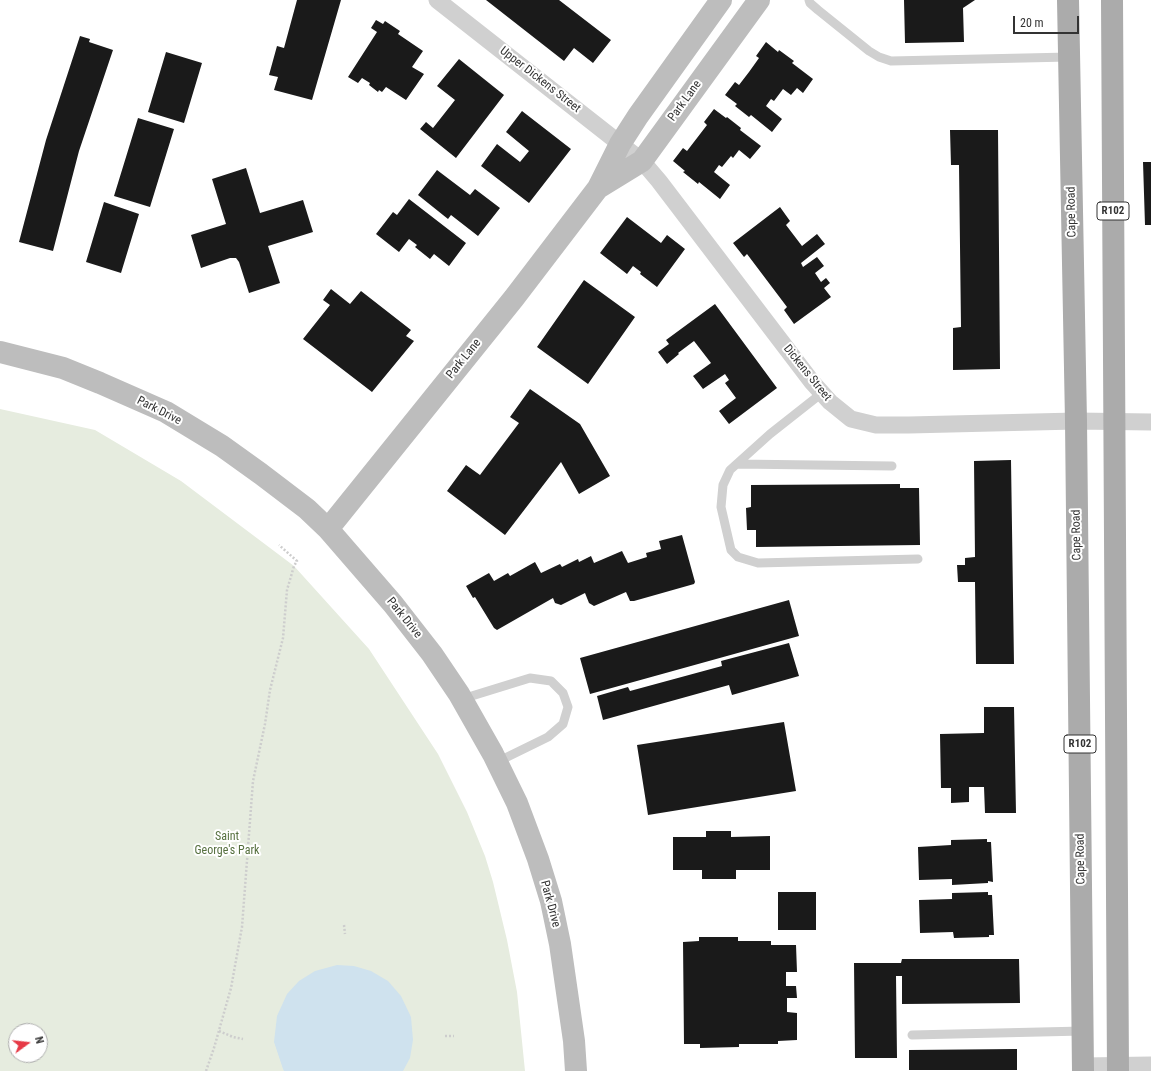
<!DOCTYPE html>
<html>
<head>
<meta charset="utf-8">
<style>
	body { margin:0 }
	#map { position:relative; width:1151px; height:1071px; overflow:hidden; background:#fff; font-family:"Roboto Condensed",sans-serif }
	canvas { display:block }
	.north { position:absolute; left:8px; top:1023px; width:40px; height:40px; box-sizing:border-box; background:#fff; border:1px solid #adadad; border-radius:50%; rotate:75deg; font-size:11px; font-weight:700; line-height:16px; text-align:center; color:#333 }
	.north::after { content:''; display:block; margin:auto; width:14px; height:18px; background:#e63946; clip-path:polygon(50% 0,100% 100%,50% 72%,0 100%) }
	.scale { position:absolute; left:1013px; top:16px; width:66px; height:18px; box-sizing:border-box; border:2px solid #333; border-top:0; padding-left:5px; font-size:12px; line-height:14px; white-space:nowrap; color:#333; -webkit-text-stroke:3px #fff; paint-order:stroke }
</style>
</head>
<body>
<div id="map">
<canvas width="1151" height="1071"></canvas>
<div class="north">N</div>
<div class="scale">20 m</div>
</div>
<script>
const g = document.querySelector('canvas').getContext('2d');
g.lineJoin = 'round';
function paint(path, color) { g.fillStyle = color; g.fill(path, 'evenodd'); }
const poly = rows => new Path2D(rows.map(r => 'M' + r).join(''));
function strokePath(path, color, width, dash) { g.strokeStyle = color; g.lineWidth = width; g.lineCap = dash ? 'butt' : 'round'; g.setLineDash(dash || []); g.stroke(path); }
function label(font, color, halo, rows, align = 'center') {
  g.font = font + ' "Roboto Condensed",sans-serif'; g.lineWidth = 4; g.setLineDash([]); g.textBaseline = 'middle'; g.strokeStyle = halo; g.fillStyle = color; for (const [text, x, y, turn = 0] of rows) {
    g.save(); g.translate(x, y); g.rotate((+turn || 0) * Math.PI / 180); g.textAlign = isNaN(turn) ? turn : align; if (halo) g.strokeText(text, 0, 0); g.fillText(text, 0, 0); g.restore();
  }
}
paint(poly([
	[0,409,95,430,181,481,294,566,369,649,438,754,467,812,485,856,493,882,507,940,517,992,525,1071,0,1071],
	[16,1031,40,1031,40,1055,16,1055]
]), '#e6ecdf');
paint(poly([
	[337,965,354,966,371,971,388,981,401,996,411,1017,413,1040,410,1058,403,1071,284,1071,283,1069,274,1042,277,1016,287,994,299,981,315,971]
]), '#cfe2ee');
paint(poly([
	[297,0,341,0,312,100,274,90,278,77,269,75,277,46,284,48],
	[486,0,559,0,611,40,593,63,574,48,564,61],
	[904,0,975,0,963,8,964,42,905,43],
	[376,20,383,24,385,21,400,31,398,34,423,51,412,67,424,74,406,100,386,87,382,92,379,90,378,92,369,85,370,83,362,78,358,83,348,77,377,32,371,28],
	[80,36,90,39,89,42,113,50,79,151,53,251,19,242,46,140],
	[766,42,778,52,779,50,794,61,792,63,813,79,803,93,797,88,791,95,783,89,774,101,771,99,766,106,782,119,772,132,751,115,749,117,735,106,737,104,725,95,735,82,739,85,749,72,759,58,756,56],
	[166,52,202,63,184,123,148,112],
	[459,59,504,95,456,158,420,129,426,122,433,128,455,100,437,86],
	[714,109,726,118,727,117,741,128,740,130,761,146,750,159,739,150,733,158,731,156,722,167,719,165,714,172,730,185,720,199,699,182,698,184,683,172,685,171,673,161,683,148,687,151,707,125,704,122],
	[522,111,571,149,529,203,481,166,497,144,520,162,529,151,506,132],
	[138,118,174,129,150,207,114,196],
	[950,130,998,130,1000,369,953,370,953,328,961,327,959,165,951,165],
	[1143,162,1151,162,1151,225,1145,225],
	[246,168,260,213,303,200,313,232,268,246,280,283,249,293,239,262,236,258,230,258,201,268,191,235,226,224,212,179],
	[437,170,470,195,475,189,500,208,478,236,451,215,448,219,418,195],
	[409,199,466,243,449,266,434,254,430,259,415,247,417,245,409,239,399,252,376,234,393,212,397,215],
	[104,202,139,214,121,273,86,262],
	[780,207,790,221,786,225,802,246,817,234,825,244,801,263,803,267,817,257,824,266,815,273,821,282,826,278,830,283,824,288,831,297,794,324,784,310,787,307,747,254,744,257,733,243],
	[627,217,661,243,667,235,685,249,657,287,640,274,641,272,633,266,627,274,600,253],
	[584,280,635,317,588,384,537,347],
	[331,289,350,304,361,291,411,330,406,336,414,341,372,392,303,339,330,305,323,300],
	[715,304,777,388,729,424,719,411,736,398,725,383,729,380,725,374,703,389,693,376,711,363,694,341,678,353,679,354,667,364,658,352,669,344,666,340],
	[530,389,580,424,610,476,579,494,561,462,505,535,447,491,466,465,480,475,519,423,510,417],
	[1011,460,1014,664,976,664,975,582,958,582,957,565,965,565,965,558,975,557,974,461],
	[900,484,900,488,919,488,920,545,756,547,756,530,747,530,746,508,751,507,751,485],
	[682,535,695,582,694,584,634,601,630,601,626,592,594,606,589,603,585,593,561,605,555,603,553,598,497,630,494,628,475,597,473,598,466,586,489,573,494,581,508,573,510,576,535,562,541,573,560,564,562,567,578,559,579,562,591,556,594,563,622,551,628,563,647,557,646,553,661,549,659,541],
	[789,600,799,636,590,694,580,658],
	[789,643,799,676,732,695,729,685,603,720,597,696,628,687,630,691,722,666,721,661],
	[984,707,1014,707,1016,813,985,813,984,787,969,787,969,802,951,803,951,788,941,788,940,734,984,733],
	[784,722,796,791,648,815,637,745],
	[706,831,731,831,731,837,770,836,770,870,736,870,736,879,702,879,702,870,673,870,673,837,706,837],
	[987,839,987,842,991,842,993,882,988,881,988,883,952,885,952,879,919,880,918,847,951,845,951,840],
	[778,892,816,892,816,930,778,930],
	[988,892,988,895,992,895,994,935,989,935,989,937,954,938,953,932,920,933,919,900,952,899,952,893],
	[699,937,738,937,738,941,771,941,771,945,796,945,797,972,786,972,786,986,796,986,797,998,787,998,787,1012,797,1013,797,1040,778,1041,778,1044,739,1044,739,1047,700,1048,700,1044,684,1044,683,942,699,941],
	[902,959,1019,959,1020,1003,902,1004,902,976,896,976,897,1058,855,1058,854,963,901,963],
	[1017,1049,1017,1070,909,1070,909,1050]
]), '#1a1a1a');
strokePath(poly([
	[344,925,345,934],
	[219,1031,233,1037,243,1039],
	[445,1036,454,1036],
	[206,1071,214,1048,231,988,242,927,253,781,265,724,270,690,283,638,287,590,294,566,297,561,279,545]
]), '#cdcdcd', 2.5, [2, 2]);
strokePath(poly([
	[809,0,810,3,818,10,869,51,879,57,891,61,1069,57],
	[822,393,770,434,730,470,723,485,721,507,731,550,738,557,758,563,918,559],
	[737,464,892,466],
	[462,699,530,678,551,681,563,693,568,707,563,724,548,737,497,762],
	[912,1035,1083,1031]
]), '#d0d0d0', 9);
strokePath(poly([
	[437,0,642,161,659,181,812,382,830,402,851,419,876,425,909,425,1076,421,1151,422],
	[1083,1066,1151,1065]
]), '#d0d0d0', 17);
strokePath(poly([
	[598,188,642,161,759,0],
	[0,352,63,368,100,383,166,412,222,446,261,474,307,509,328,529,393,604,432,654,459,694,493,754,517,803,538,859,551,901,560,944,574,1041,576,1071],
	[328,529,514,298,598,188,620,144,638,116,721,0]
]), '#bdbdbd', 22);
strokePath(poly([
	[1068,0,1076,421,1083,1071],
	[1112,0,1118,1071]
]), '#ababab', 22);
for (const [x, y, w] of [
	[1113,211,32],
	[1080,744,32]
]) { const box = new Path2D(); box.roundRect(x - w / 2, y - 9, w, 18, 3); g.fillStyle = '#fff'; g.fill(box); strokePath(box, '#333', 1); }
label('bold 11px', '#333', null, [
	["R102",1113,211],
	["R102",1080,744]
]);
label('12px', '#333', '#fff', [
	["Upper Dickens Street",540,80,38],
	["Park Lane",685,101,-54],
	["Cape Road",1072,212,-91],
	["Park Lane",464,359,-51],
	["Dickens Street",807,373,51],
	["Park Drive",159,411,27],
	["Cape Road",1077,535,-91],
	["Park Drive",404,618,51],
	["Cape Road",1081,859,-91],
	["Park Drive",550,904,75]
]);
label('12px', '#56703f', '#fff', [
	["Saint",227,837],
	["George's Park",227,851]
]);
</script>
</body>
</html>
